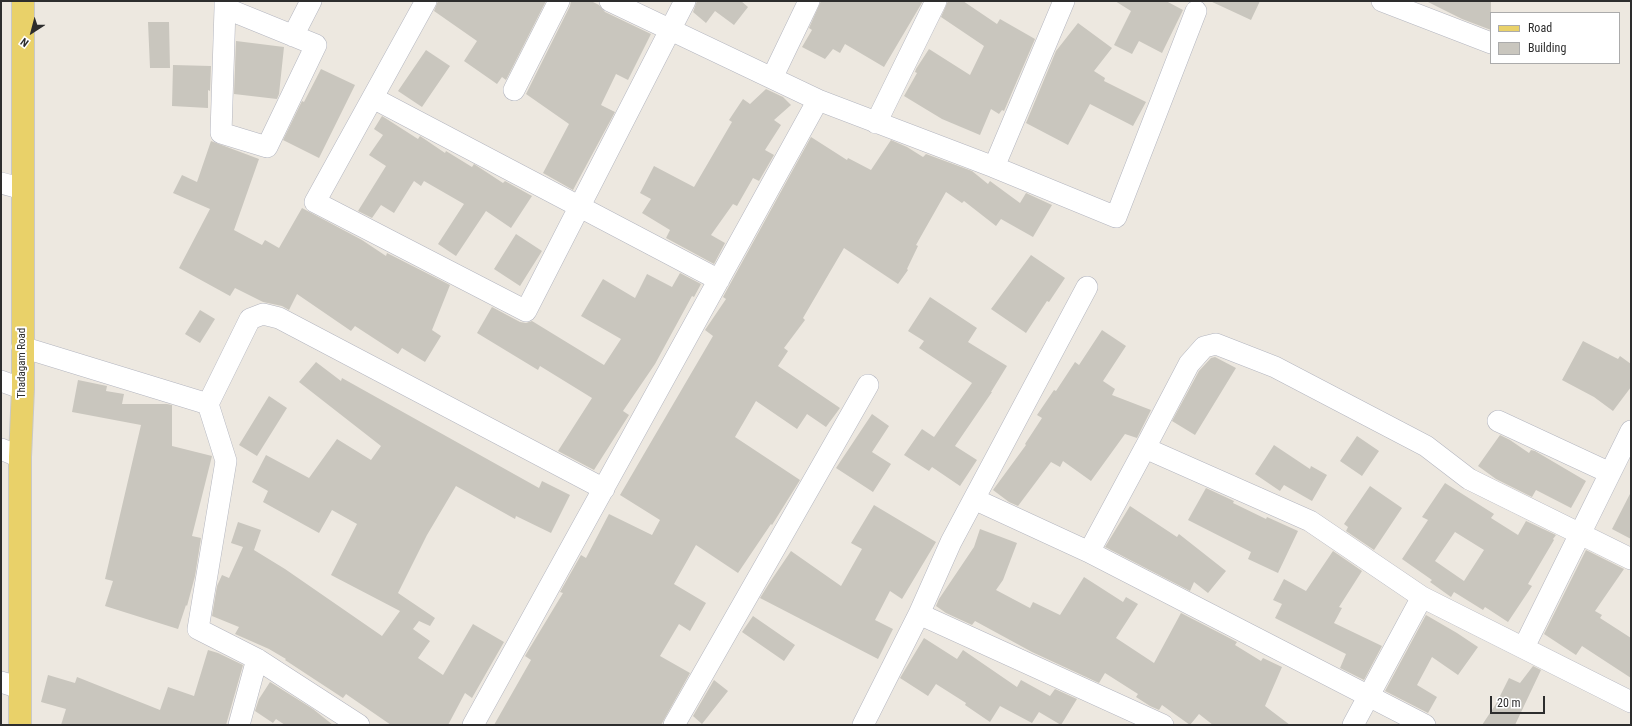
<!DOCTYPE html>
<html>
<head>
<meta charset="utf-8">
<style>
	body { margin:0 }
	#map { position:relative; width:1632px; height:726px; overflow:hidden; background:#ede8e0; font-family:"Roboto Condensed",sans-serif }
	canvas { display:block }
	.frame { position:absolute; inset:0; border:2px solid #2d2d2d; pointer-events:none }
	.legend { position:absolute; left:1490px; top:12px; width:130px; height:52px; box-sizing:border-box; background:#fff; border:1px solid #ababab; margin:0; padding:5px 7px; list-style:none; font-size:12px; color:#2d2d2d }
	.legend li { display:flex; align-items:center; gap:8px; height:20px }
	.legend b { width:20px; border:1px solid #ababab }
	.north { position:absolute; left:12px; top:12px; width:40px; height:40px; -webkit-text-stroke:3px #fff; paint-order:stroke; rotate:216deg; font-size:11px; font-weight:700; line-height:16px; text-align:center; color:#2d2d2d }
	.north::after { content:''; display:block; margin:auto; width:14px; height:18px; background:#2d2d2d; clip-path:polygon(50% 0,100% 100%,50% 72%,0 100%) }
	.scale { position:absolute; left:1490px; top:696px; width:55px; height:18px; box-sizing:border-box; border:2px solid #2d2d2d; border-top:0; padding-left:5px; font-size:12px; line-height:14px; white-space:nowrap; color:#2d2d2d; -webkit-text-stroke:3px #fff; paint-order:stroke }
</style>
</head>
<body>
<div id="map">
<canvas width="1632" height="726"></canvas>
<div class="frame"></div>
<ul class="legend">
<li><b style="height:5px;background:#e9d169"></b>Road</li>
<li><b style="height:11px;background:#c9c6be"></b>Building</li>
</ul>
<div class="north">N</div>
<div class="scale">20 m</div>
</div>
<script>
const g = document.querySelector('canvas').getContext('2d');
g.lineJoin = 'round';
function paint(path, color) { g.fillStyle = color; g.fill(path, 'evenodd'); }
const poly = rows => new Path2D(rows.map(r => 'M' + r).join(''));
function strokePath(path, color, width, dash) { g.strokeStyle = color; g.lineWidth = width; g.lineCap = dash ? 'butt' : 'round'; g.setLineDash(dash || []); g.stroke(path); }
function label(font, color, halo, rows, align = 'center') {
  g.font = font + ' "Roboto Condensed",sans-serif'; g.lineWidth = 4; g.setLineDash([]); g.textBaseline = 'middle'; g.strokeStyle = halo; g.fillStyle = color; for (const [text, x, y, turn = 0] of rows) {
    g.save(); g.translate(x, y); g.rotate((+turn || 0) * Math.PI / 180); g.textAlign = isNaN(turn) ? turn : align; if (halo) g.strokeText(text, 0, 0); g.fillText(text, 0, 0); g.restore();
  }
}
paint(poly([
	[438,1,546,1,506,80,502,77,497,84,464,61,477,41,434,11],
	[571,1,591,1,599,5,605,12,651,34,628,80,616,74,601,105,615,112,573,190,543,173,569,124,526,94,570,6],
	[697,1,741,1,748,7,734,25,715,11,706,23,693,12],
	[821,1,923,1,884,67,845,44,840,53,833,49,825,59,802,47,812,30,809,28],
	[948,1,963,1,997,24,1000,19,1035,39,1004,111,1002,110,999,114,991,109,980,135,942,119,904,96,917,73,915,72,916,69,929,49,970,75,984,46,941,17],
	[1115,1,1166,1,1183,10,1162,53,1139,41,1132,54,1114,45,1131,11],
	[1210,1,1260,1,1251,20],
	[1426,1,1491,1,1491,30,1462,19],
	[148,22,169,22,170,68,150,68],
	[1078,23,1112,48,1094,71,1105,78,1104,81,1146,102,1133,126,1090,104,1068,145,1026,123,1056,51],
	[236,41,284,47,279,94,277,99,234,94],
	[426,50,450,66,422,107,398,91],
	[173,65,211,66,210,91,208,90,208,108,172,106],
	[321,69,355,85,319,158,283,140,302,101,304,102],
	[766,89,783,97,791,105,774,120,781,125,765,150,774,155,759,181,753,178,737,206,733,204,711,235,725,243,714,264,666,238,670,230,642,213,651,199,640,193,654,166,694,187,732,122,729,120,743,99,750,104],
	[382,116,418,139,420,136,445,153,446,151,472,167,474,164,503,183,505,181,532,196,511,228,486,211,456,256,438,244,464,204,424,181,421,186,414,181,394,213,381,205,372,218,358,211,386,166,369,155,383,135,374,129],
	[811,137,847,160,848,158,871,170,891,140,907,147,923,157,926,154,972,171,988,184,990,181,1020,203,1026,193,1052,205,1033,237,1001,219,996,226,964,201,962,203,946,192,916,245,918,246,907,269,908,270,898,284,844,248,803,318,805,320,784,348,788,351,778,366,840,408,826,427,807,414,797,429,756,401,735,437,800,480,772,525,771,524,738,573,696,545,674,584,706,603,690,631,679,624,660,656,690,673,661,725,494,725,531,660,525,656,563,593,560,592,581,555,586,558,609,514,652,535,660,520,620,495,713,336,705,330,726,299,723,297],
	[211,141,259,159,234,230,262,245,265,240,279,248,302,208,362,240,386,256,387,253,450,285,432,330,441,336,425,362,402,348,398,354,355,326,351,331,297,294,289,310,282,306,263,302,235,288,230,296,179,268,210,209,173,193,182,175,197,182],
	[516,234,542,251,520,286,494,269],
	[1031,255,1065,278,1049,302,1047,301,1026,333,991,309],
	[680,273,701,284,694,297,692,296,655,364,623,411,629,415,594,470,558,451,592,398,540,366,538,370,477,333,492,307,520,322,526,323,532,321,604,365,621,339,581,316,603,279,635,298,647,274,672,287],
	[930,297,977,328,968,342,1007,366,991,392,992,392,955,446,977,460,960,486,932,467,929,471,904,455,922,429,934,437,972,383,919,348,924,341,908,331],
	[200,310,215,319,200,343,185,334],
	[1102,330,1126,346,1103,381,1115,389,1112,395,1151,410,1137,438,1125,434,1091,481,1063,461,1060,467,1051,462,1018,506,1009,502,993,490,1026,445,1025,444,1042,418,1037,415,1054,390,1056,391,1075,362,1079,365],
	[1583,341,1618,359,1620,356,1631,364,1631,387,1613,411,1594,397,1562,380],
	[1215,357,1236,368,1195,435,1172,421,1199,371,1211,358],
	[316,362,341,381,342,378,539,488,542,481,570,495,551,533,516,516,515,519,456,486,427,535,398,593,435,618,430,626,419,621,413,629,430,641,418,658,443,675,473,624,504,642,472,698,465,693,448,725,391,725,346,694,343,698,285,660,286,659,269,649,235,634,239,627,212,616,217,586,222,575,229,578,243,547,231,543,238,522,261,530,254,550,285,569,382,636,400,611,331,575,357,524,332,510,319,533,263,502,268,491,252,482,266,455,309,478,337,439,371,460,381,446,299,382],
	[78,380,107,386,106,391,124,394,122,404,167,404,172,405,172,446,212,456,192,536,201,538,195,576,187,606,186,605,178,629,105,606,113,581,105,579,141,425,72,412],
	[269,396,287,408,257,456,239,445],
	[872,414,889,426,872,452,891,464,873,492,836,468],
	[1500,435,1510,440,1529,453,1531,450,1535,451,1586,481,1571,508,1536,490,1532,497,1496,479,1478,466],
	[1357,436,1379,451,1362,476,1340,461],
	[1274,445,1310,469,1311,466,1327,475,1312,501,1284,485,1280,491,1255,474],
	[1445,483,1494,514,1491,518,1518,535,1526,521,1556,535,1553,539,1554,540,1528,584,1532,586,1508,622,1485,607,1483,610,1454,592,1451,597,1430,582,1432,580,1402,559,1428,520,1422,517],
	[1455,532,1484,550,1464,581,1435,561],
	[1370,486,1402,508,1374,550,1346,531,1348,527,1344,524],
	[1206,488,1234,501,1233,503,1266,519,1267,517,1298,531,1278,573,1248,559,1251,552,1188,520],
	[1631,492,1631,539,1612,529],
	[874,505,936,542,902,599,890,591,875,620,893,629,878,659,760,598,770,582,791,551,841,586,862,549,851,543],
	[1130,506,1177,537,1179,534,1226,571,1208,593,1194,582,1190,591,1105,547],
	[980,529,1017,543,1003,580,996,590,1030,608,1033,602,1060,615,1084,577,1123,602,1126,597,1138,604,1116,638,1154,663,1181,613,1237,642,1235,645,1261,661,1263,658,1282,667,1265,706,1290,725,1213,725,1199,714,1190,725,1162,705,1159,710,1150,706,1136,697,1138,694,1105,673,1099,683,1032,652,975,621,972,625,946,613,936,606,939,599,974,547],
	[1586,550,1624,569,1595,611,1602,615,1600,618,1631,638,1631,678,1582,646,1576,655,1544,634],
	[1333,551,1362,571,1339,607,1342,608,1334,623,1382,646,1364,680,1340,668,1346,654,1275,618,1282,604,1273,600,1284,579,1306,591],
	[1426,615,1457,633,1478,647,1458,675,1432,657,1417,685,1437,697,1428,713,1385,691],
	[753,616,795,645,784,661,742,632],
	[924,638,957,659,963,650,1017,687,1021,680,1050,696,1055,689,1077,699,1061,725,1039,712,1032,723,1000,706,990,722,965,705,966,703,936,684,928,696,900,678],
	[208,650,218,653,243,665,226,725,61,725,66,709,41,702,48,675,75,683,77,677,160,710,168,687,194,696],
	[1533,666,1541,670,1515,725,1482,725,1496,704,1509,678,1520,683],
	[714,680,728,691,702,724,693,716],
	[270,682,313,709,333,725,285,725,276,719,273,723,255,711,259,699]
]), '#c9c6be');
const minor = poly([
	[426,1,315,202,526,311,685,1],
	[1382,1,1491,43],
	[225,8,316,45,267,147,221,133,225,8,225,1],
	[293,36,311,1],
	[772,78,809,1],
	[514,90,559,1],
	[373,98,719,280],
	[818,100,994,167,1116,217,1196,11],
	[876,123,936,1],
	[994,167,1064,1],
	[1,183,23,189],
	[22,347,208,404,226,461,198,629,257,659,359,725],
	[1,381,23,389],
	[208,404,250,319,263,314,279,318,604,489],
	[1498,421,1610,473],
	[1145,448,1189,364,1204,347,1216,344,1275,367,1426,446,1469,479,1631,559],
	[1,449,20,457],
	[974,499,1089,552,1425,725],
	[1089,552,1145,448,1310,521,1422,597],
	[919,614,1163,725],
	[1524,647,1631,431],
	[1,682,20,688],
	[239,725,257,659],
	[473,725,818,100,610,1],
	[674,725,868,385],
	[863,725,919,614,951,542,1087,287],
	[1353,725,1422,597,1631,702]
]);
const primary = poly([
	[20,725,20,457,23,389,23,1]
]);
strokePath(minor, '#b3b5bf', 22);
strokePath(primary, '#c8c8c8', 24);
strokePath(minor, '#fff', 21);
strokePath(primary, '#e9d169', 22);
label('11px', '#2d2d2d', '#fff', [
	["Thadagam Road",22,363,-90]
]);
</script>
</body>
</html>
